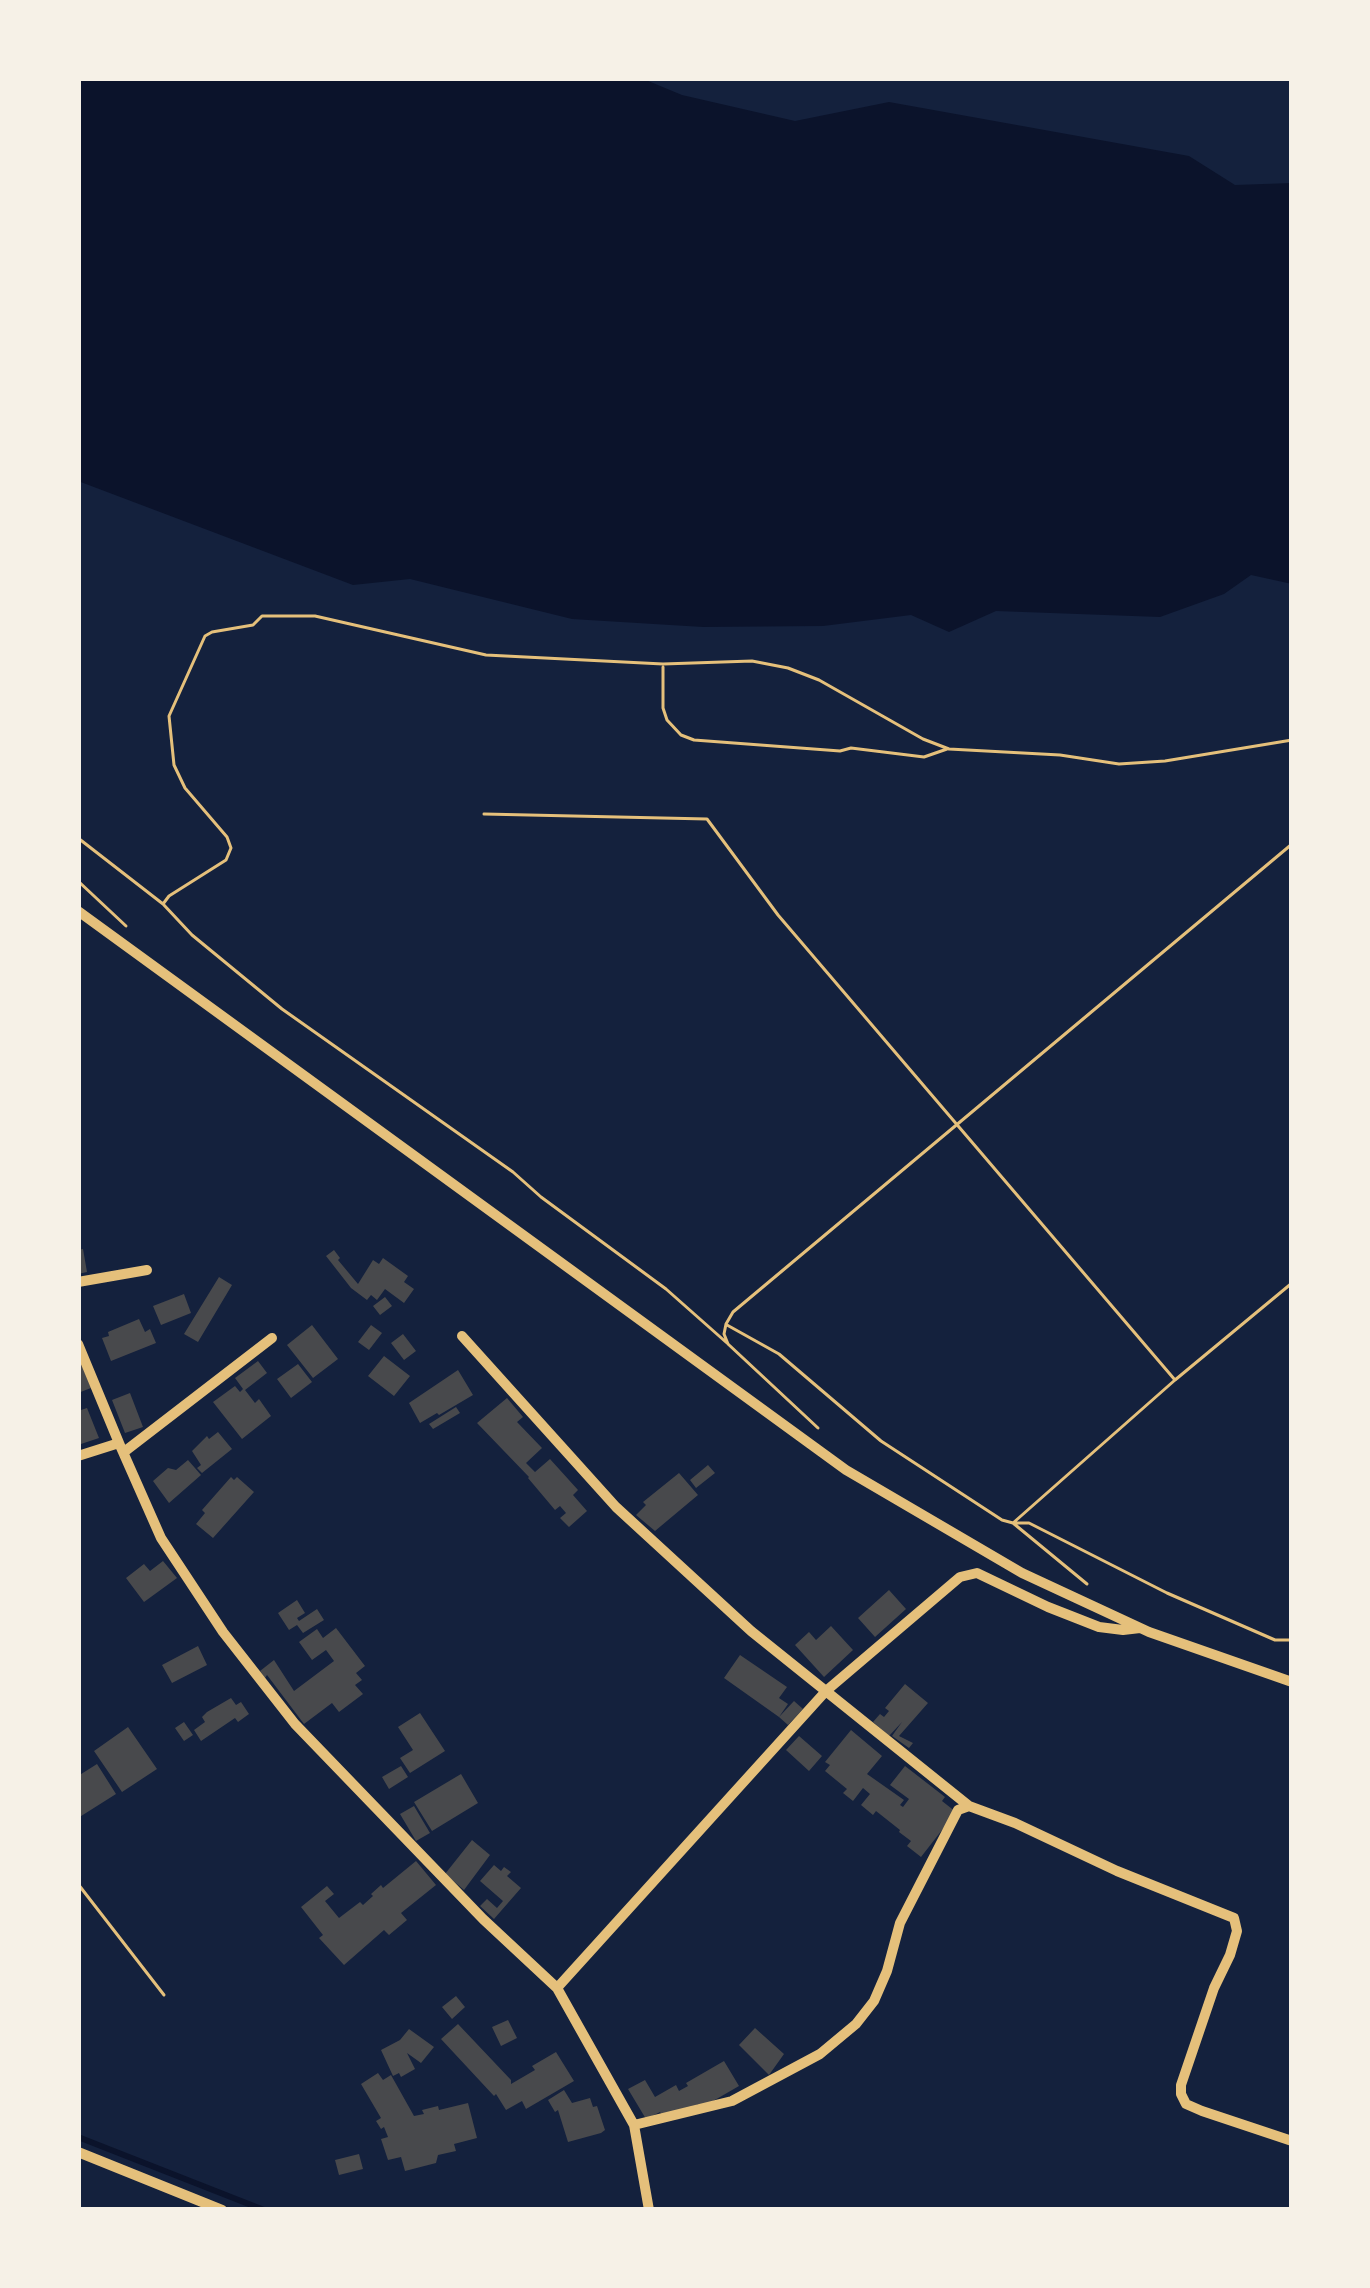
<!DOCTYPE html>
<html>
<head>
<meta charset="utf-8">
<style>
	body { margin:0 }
	#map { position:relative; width:1370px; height:2288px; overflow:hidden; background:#14213d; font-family:"Source Serif 4",serif }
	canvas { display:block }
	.frame { position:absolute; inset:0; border:81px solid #f6f1e7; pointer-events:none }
</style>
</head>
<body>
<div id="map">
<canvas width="1370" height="2288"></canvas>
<div class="frame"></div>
</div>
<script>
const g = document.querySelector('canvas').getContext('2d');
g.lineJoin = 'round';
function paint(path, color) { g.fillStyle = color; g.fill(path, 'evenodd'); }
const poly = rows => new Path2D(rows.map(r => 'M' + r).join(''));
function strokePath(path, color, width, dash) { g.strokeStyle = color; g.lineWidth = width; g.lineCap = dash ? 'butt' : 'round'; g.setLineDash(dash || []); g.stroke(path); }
paint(poly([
	[78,78,641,78,682,95,795,121,889,102,1189,156,1235,185,1292,183,1292,584,1251,575,1224,594,1160,617,996,611,949,632,911,615,823,626,703,627,572,619,410,579,353,585,78,481]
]), '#0b132b');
strokePath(poly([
	[78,2137,264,2210]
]), '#0b132b', 6);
paint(poly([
	[83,1249,87,1272,78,1274,78,1250],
	[334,1250,340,1258,338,1260,358,1284,373,1260,379,1264,383,1258,408,1276,404,1282,414,1289,404,1303,385,1289,377,1300,371,1295,367,1300,351,1288,326,1256],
	[219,1277,232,1285,198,1342,184,1334],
	[184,1294,191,1313,161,1325,153,1306],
	[385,1297,392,1306,380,1315,373,1306],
	[139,1319,145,1332,150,1329,156,1343,111,1361,102,1338,109,1336,108,1332],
	[312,1325,338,1359,313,1378,287,1345],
	[371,1325,382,1333,369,1350,358,1342],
	[403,1334,416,1351,404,1360,391,1343],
	[78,1356,91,1388,78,1393],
	[384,1356,410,1376,394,1396,368,1376],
	[258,1361,267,1373,245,1390,255,1403,259,1399,271,1416,242,1439,213,1402,235,1386,240,1392,243,1389,235,1378],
	[298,1364,312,1382,291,1398,277,1379],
	[458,1370,473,1395,439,1415,437,1413,420,1423,409,1403],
	[130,1393,143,1427,125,1433,112,1400],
	[507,1398,523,1417,517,1422,542,1448,526,1463,535,1472,550,1459,578,1490,573,1495,587,1511,569,1527,560,1518,566,1513,560,1506,555,1510,528,1478,529,1477,477,1423],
	[456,1407,460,1413,433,1429,429,1424],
	[87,1408,99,1438,78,1445,78,1411],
	[218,1432,232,1449,202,1473,197,1468,201,1465,192,1451,207,1436,209,1439],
	[188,1460,201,1475,169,1503,153,1481,168,1468,176,1470],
	[708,1465,715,1473,696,1488,690,1480],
	[679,1473,698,1495,655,1531,636,1515,646,1505,643,1502],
	[231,1477,234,1480,237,1477,254,1492,213,1538,196,1524,205,1513,202,1510],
	[163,1561,177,1578,144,1602,126,1578,144,1564,150,1571],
	[889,1590,906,1609,875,1637,858,1618],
	[297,1600,305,1613,297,1618,299,1621,317,1609,324,1620,303,1633,297,1625,289,1630,278,1613],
	[831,1626,853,1650,824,1677,795,1645,809,1632,816,1640],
	[336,1628,365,1666,356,1673,362,1680,355,1685,363,1694,339,1712,332,1703,304,1724,267,1675,265,1678,260,1671,274,1660,294,1691,334,1661,326,1650,312,1660,299,1642,317,1629,323,1638],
	[198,1646,207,1665,172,1683,162,1665],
	[740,1655,787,1687,779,1698,788,1704,779,1717,724,1678],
	[905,1684,928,1703,899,1736,913,1743,909,1748,892,1736,902,1722,889,1736,873,1722,880,1714,884,1717,889,1711,885,1708],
	[231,1698,236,1705,241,1702,249,1714,238,1722,235,1718,201,1741,194,1730,205,1722,202,1717,207,1712],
	[794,1701,803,1709,788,1725,779,1717],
	[420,1713,445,1751,410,1773,400,1758,413,1750,398,1727],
	[184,1722,193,1735,184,1741,175,1728],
	[128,1727,157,1769,122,1792,94,1751],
	[851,1730,882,1756,867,1774,904,1800,900,1805,903,1807,909,1799,890,1785,905,1766,945,1797,942,1801,956,1812,921,1857,907,1846,911,1841,899,1832,900,1830,876,1811,873,1815,861,1805,870,1794,863,1788,853,1801,843,1793,847,1789,825,1771,830,1765,825,1762],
	[799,1736,822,1756,809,1771,786,1750],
	[97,1764,116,1794,78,1818,78,1776],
	[401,1766,408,1777,389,1789,382,1777],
	[461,1774,478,1803,432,1831,414,1802],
	[414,1806,430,1833,416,1841,400,1814],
	[472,1840,490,1855,464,1890,445,1874],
	[416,1861,436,1885,401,1913,407,1920,389,1935,384,1930,344,1965,319,1938,323,1935,301,1907,327,1886,334,1894,325,1901,339,1918,360,1902,363,1905,373,1896,371,1894,381,1885,383,1888],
	[494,1865,501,1871,504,1867,511,1872,507,1876,521,1888,494,1919,480,1906,487,1899,497,1908,503,1901,480,1881],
	[456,1996,465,2007,452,2019,442,2007],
	[508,2020,517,2038,501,2046,492,2027],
	[458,2024,511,2080,511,2084,535,2070,532,2066,556,2052,574,2081,526,2109,522,2101,506,2110,496,2094,494,2096,441,2039],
	[755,2028,784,2054,769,2075,739,2045],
	[409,2029,434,2047,421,2063,407,2053,415,2069,401,2077,399,2073,393,2076,381,2050,400,2040],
	[724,2061,739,2086,701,2108,698,2104,665,2121,660,2112,646,2119,628,2089,645,2080,655,2097,676,2085,679,2091,688,2086,686,2083],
	[378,2073,383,2080,391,2075,414,2116,424,2114,422,2110,438,2106,439,2110,468,2103,477,2138,454,2144,456,2151,438,2155,436,2163,405,2171,401,2157,388,2160,381,2139,388,2137,384,2127,381,2129,376,2121,381,2118,361,2084],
	[564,2090,572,2103,590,2098,593,2107,597,2106,605,2130,601,2133,568,2142,558,2110,555,2112,548,2100],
	[359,2154,363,2169,339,2175,335,2160]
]), '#48494c');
strokePath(poly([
	[663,667,663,708,667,720,681,735,694,740,840,751,851,748,924,757,947,749],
	[484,814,707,819,778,915,1175,1380],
	[78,838,163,904,192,935,282,1009,513,1172,541,1197,666,1289,727,1343],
	[78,881,126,926],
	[163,904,169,896,226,860,231,848,227,837,185,788,174,765,169,716,205,636,212,632,253,625,262,616,315,616,486,655,663,664,752,661,788,668,819,680,923,739,949,749,1060,755,1119,764,1165,761,1292,740],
	[727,1325,779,1354,881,1441,1002,1520,1013,1523,1029,1523,1167,1593,1275,1640,1292,1640],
	[818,1428,728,1344,724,1334,726,1324,733,1312,1292,844],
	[1087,1584,1013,1523,1175,1380,1292,1283],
	[78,1884,164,1995]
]), '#e5c07b', 3);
strokePath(poly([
	[78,911,846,1470,1022,1573,1149,1632,1292,1682],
	[78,1282,147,1270],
	[462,1336,616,1507,751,1631,969,1806],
	[78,1344,119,1443,78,1456],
	[119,1443,161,1538,223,1632,295,1724,483,1919,557,1988,634,2125,649,2210],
	[124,1452,272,1338],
	[557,1988,826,1691,960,1577,977,1573,1048,1607,1099,1627,1123,1630,1140,1628],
	[634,2125,732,2101,820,2054,856,2024,874,2001,887,1971,900,1923,958,1810,969,1806,1015,1823,1117,1871,1234,1918,1237,1931,1230,1955,1214,1988,1181,2085,1181,2094,1186,2104,1202,2111,1292,2141],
	[78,2152,222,2210]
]), '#e5c07b', 10);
</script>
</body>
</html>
